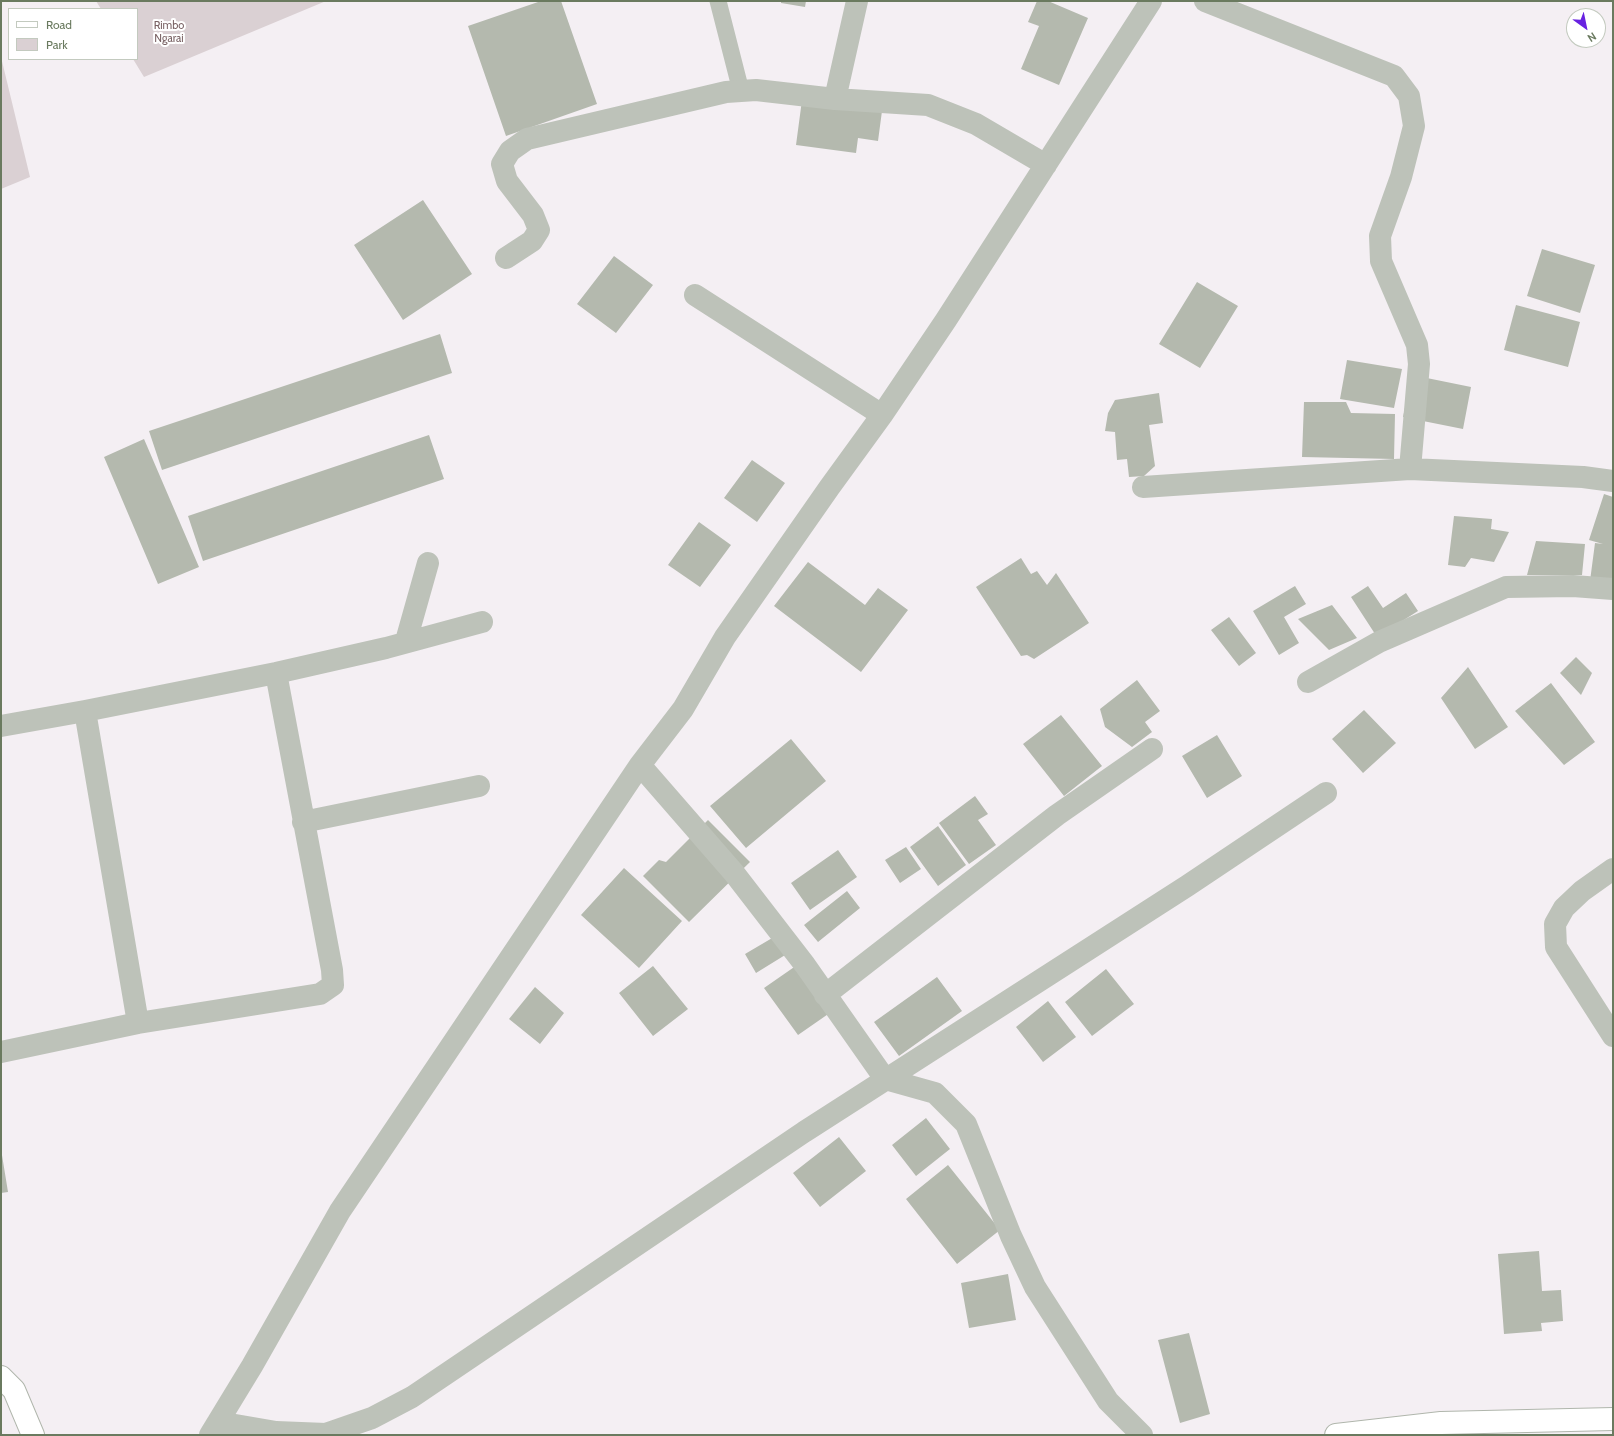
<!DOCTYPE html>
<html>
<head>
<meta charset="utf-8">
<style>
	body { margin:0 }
	#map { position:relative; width:1614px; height:1436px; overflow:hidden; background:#f4eff3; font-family:Cabin,sans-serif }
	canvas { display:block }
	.frame { position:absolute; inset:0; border:2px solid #6a7a5f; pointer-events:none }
	.legend { position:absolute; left:8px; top:8px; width:130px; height:52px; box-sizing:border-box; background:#fff; border:1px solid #c3cabf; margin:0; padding:5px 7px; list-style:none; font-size:12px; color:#6a7a5f }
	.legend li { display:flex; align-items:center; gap:8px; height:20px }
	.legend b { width:20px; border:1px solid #c3cabf }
	.north { position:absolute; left:1566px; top:8px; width:40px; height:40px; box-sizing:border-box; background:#fff; border:1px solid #c3cabf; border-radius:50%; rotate:147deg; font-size:11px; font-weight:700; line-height:16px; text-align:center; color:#6a7a5f }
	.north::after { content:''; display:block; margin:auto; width:14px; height:18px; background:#6822e1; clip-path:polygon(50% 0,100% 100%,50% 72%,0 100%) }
</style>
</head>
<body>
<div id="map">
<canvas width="1614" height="1436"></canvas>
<div class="frame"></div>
<ul class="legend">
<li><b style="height:5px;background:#fff"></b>Road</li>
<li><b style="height:11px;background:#dad0d3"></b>Park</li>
</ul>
<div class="north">N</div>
</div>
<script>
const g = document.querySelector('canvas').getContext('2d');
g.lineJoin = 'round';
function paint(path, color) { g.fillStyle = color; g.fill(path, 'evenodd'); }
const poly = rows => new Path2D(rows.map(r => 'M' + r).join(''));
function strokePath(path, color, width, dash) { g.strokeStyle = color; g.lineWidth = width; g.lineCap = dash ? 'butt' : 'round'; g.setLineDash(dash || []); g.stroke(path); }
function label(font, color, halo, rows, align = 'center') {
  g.font = font + ' Cabin,sans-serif'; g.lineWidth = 4; g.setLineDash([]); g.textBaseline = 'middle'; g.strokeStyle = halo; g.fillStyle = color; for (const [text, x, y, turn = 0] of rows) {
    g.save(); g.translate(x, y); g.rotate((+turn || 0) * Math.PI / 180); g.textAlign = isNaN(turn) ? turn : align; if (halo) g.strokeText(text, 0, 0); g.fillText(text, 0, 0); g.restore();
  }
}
paint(poly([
	[96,1,326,1,144,77,133,59,137,59,137,9,101,9],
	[1,57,30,177,1,189]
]), '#dad0d3');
paint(poly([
	[541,1,561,1,597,104,506,136,468,26],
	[781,1,806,1,805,7,781,3],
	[1037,1,1048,1,1088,18,1059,85,1021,69,1039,26,1028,22],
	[802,100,882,111,878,141,858,138,856,153,796,145],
	[423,200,472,274,403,320,354,245],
	[1542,249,1595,265,1580,313,1527,296],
	[614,256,653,285,616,333,577,304],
	[1197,282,1238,306,1200,368,1159,344],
	[1516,305,1580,322,1568,367,1504,350],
	[440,334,452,373,162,470,149,431],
	[1347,360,1402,369,1394,408,1340,399],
	[1412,375,1471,387,1463,429,1403,417],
	[1159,393,1163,423,1149,425,1155,466,1144,476,1129,477,1127,459,1117,460,1115,432,1105,431,1108,413,1115,400],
	[1304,402,1346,402,1351,413,1395,414,1394,459,1302,457],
	[429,435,444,479,203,561,188,516],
	[144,439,199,567,158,584,104,457],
	[752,460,785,483,757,522,724,498],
	[1604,494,1613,497,1612,584,1590,581,1595,543,1603,544,1589,540],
	[1454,516,1492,519,1491,529,1509,532,1494,562,1471,558,1465,567,1448,565],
	[699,522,731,545,700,587,668,565],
	[1536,541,1585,544,1582,575,1527,575],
	[1021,558,1031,574,1037,571,1047,585,1056,573,1089,623,1034,659,1027,655,1021,656,976,587],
	[808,562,865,605,878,588,908,610,861,672,774,606],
	[1295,586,1306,604,1284,617,1299,643,1279,655,1253,611],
	[1368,586,1383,608,1406,593,1418,611,1377,637,1351,597],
	[1332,605,1357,638,1329,650,1298,619],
	[1229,617,1256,653,1239,666,1211,630],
	[1576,657,1592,673,1581,695,1560,673],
	[1468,667,1508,727,1475,749,1441,698],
	[1137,680,1160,711,1145,722,1152,732,1132,747,1105,727,1100,709],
	[1551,683,1595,742,1564,765,1515,711],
	[1364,710,1396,743,1363,773,1332,739],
	[1061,715,1102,766,1064,796,1023,744],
	[1217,735,1242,776,1207,798,1182,756],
	[791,739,826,781,746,848,710,806],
	[975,796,988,814,978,820,996,845,969,864,939,823],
	[708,820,750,862,689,922,643,876,659,860,666,862],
	[938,826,966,865,938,886,910,847],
	[906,847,921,869,900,883,885,860],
	[838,850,857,877,810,910,791,883],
	[624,868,682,921,639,968,581,915],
	[847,891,860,908,818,942,804,925],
	[779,934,790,952,756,973,745,954],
	[800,963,834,1010,798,1035,764,988],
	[653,966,688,1009,653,1036,619,993],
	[1106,969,1134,1004,1092,1036,1065,1002],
	[937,977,962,1011,899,1056,874,1022],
	[535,987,564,1013,540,1044,509,1019],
	[1048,1001,1076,1037,1043,1062,1016,1027],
	[926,1118,950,1149,916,1176,892,1145],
	[839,1137,866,1171,820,1207,793,1173],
	[1,1149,8,1192,1,1193],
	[948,1165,1000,1230,957,1264,906,1199],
	[1539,1251,1542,1291,1561,1290,1563,1321,1541,1323,1542,1331,1504,1334,1498,1254],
	[1008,1274,1016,1320,969,1328,961,1283],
	[1189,1333,1210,1414,1180,1423,1158,1340]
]), '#b4b9ae');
const secondary = poly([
	[1,1377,14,1390,33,1435],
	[1336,1435,1441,1423,1613,1419]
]);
strokePath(secondary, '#b0b6ac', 24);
strokePath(poly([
	[718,1,741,91]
]), '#bdc2b9', 17);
strokePath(poly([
	[835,99,857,1],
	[506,258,532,241,539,230,533,215,507,181,502,164,510,151,527,139,726,92,756,90,835,99,928,105,976,124,1046,165],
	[695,295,882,415],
	[1410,469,1583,477,1613,481],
	[1143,487,1410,469,1419,364,1417,345,1381,261,1380,236,1401,177,1414,126,1409,96,1394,76,1205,1],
	[406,641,428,563],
	[1308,682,1379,642,1506,587,1573,586,1613,589],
	[85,711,138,1023],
	[1,726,85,711,276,673,386,648,482,622],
	[640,765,734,873,805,965,885,1079,935,1093,966,1124,1011,1236,1035,1287,1108,1401,1142,1435],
	[303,822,479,786],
	[1613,869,1582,891,1564,908,1555,924,1556,947,1613,1036],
	[825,995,1057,815,1152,749],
	[1,1052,138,1023,320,994,333,985,332,970,276,673],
	[218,1422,276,1432,326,1434,372,1418,412,1397,804,1132,1187,886,1326,793],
	[210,1435,252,1366,340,1211,640,765,683,709,725,637,829,488,882,415,946,320,1151,1]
]), '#bdc2b9', 22);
strokePath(secondary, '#fff', 22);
label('11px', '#786163', '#fff', [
	["Rimbo",169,26],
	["Ngarai",169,39]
]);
</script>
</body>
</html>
